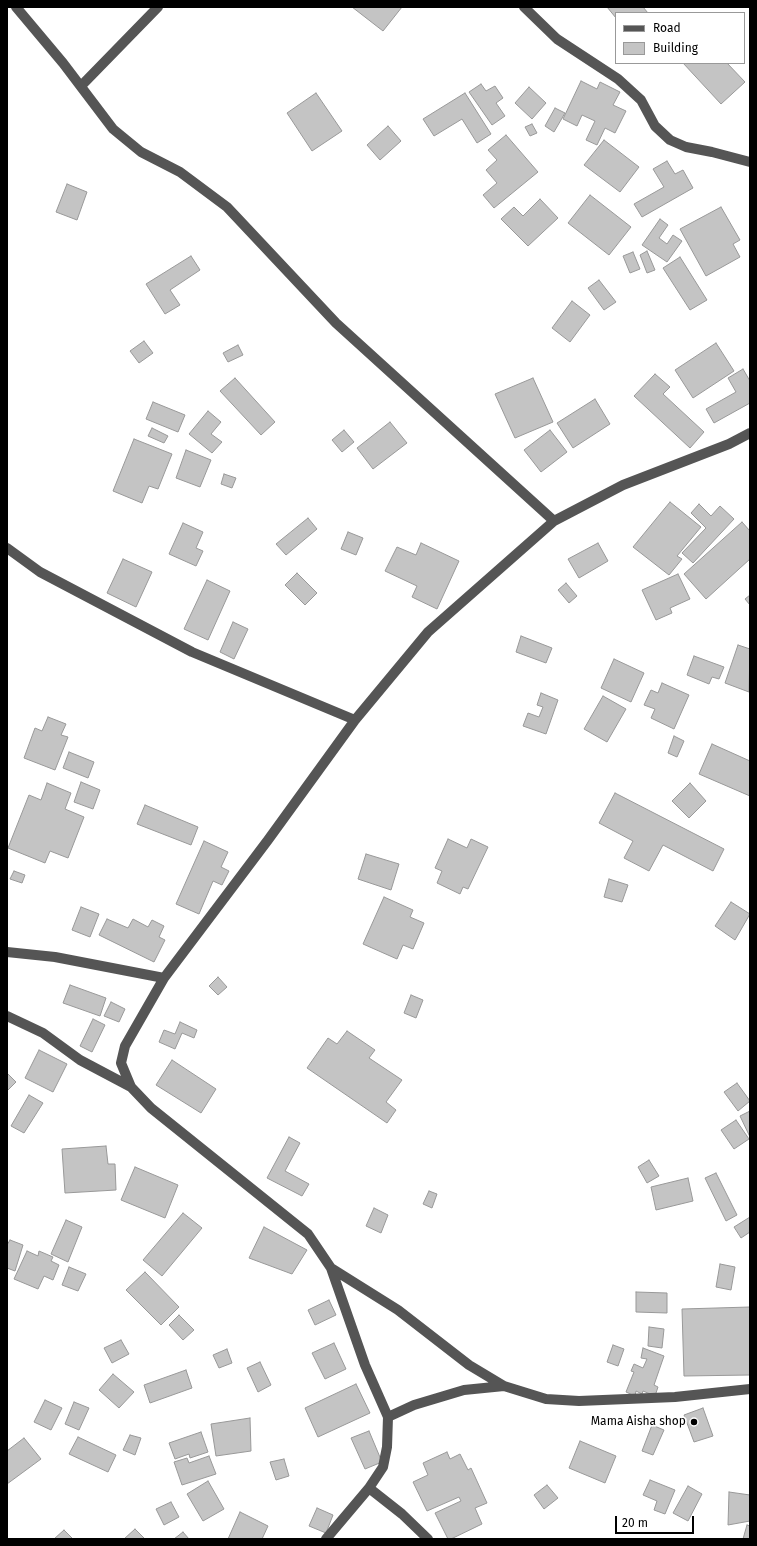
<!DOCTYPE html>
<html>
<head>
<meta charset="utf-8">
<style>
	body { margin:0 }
	#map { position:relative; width:757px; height:1546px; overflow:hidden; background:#fff; font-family:"Fira Sans",sans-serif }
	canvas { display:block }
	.frame { position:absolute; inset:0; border:8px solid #000; pointer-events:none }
	.legend { position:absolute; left:615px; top:12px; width:130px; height:52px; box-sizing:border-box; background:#fff; border:1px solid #999; margin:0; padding:5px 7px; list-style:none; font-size:12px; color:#000 }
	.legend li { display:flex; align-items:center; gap:8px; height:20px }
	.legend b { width:20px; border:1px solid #999 }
	.scale { position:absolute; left:615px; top:1516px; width:79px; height:18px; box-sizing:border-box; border:2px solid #000; border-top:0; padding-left:5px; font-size:12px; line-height:14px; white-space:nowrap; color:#000; -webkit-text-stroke:3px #fff; paint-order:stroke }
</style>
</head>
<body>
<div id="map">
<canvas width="757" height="1546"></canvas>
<div class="frame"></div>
<ul class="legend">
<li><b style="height:5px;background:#555"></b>Road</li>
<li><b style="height:11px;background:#c4c4c4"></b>Building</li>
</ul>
<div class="scale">20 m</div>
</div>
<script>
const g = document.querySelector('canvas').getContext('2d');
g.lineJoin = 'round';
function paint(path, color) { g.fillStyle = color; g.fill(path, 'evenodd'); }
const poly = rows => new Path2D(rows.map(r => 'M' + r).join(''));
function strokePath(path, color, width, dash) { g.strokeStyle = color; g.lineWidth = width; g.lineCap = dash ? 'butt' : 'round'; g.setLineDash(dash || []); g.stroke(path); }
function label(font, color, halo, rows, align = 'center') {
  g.font = font + ' "Fira Sans",sans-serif'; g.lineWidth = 3.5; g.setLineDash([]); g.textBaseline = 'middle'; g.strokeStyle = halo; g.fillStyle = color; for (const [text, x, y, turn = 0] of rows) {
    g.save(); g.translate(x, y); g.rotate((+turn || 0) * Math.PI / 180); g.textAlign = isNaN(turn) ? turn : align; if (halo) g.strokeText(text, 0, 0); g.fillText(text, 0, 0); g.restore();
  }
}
const building = poly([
	[352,7,402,7,383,31,352,7],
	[607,7,643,7,648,13,616,13,616,18,607,7],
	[683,63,727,63,745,82,721,104,683,63],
	[581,81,597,89,600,82,620,92,613,105,626,111,615,133,605,128,597,145,586,140,595,121,582,115,577,126,563,119,581,81],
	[481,84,486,91,495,86,503,98,496,103,505,116,492,125,469,92,481,84],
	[529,87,546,103,532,119,515,103,529,87],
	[316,93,342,131,312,151,287,113,316,93],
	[465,93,491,134,477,143,462,119,434,136,423,119,465,93],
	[555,108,565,113,554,132,545,126,555,108],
	[532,124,537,133,530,136,525,127,532,124],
	[388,126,401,141,380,160,367,145,388,126],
	[506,135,538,172,494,208,483,195,497,183,486,170,497,160,488,150,506,135],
	[604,140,639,167,620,192,584,165,604,140],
	[667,161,675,174,683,170,693,188,642,217,634,204,664,187,653,169,667,161],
	[67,184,87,192,77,220,56,212,67,184],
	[590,195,631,227,609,255,568,223,590,195],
	[540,199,558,218,528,246,501,219,514,207,523,216,540,199],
	[721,207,740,240,733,244,740,257,706,276,680,229,721,207],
	[660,219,668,225,659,238,667,244,673,235,682,241,667,262,642,245,660,219],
	[647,251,655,270,647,273,640,255,647,251],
	[633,252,640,269,630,273,623,256,633,252],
	[191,256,200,270,170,290,180,305,165,314,146,284,191,256],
	[680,257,707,300,690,310,663,268,680,257],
	[599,280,616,302,604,310,588,288,599,280],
	[572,301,590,315,570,342,552,328,572,301],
	[144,341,153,353,139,363,130,351,144,341],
	[716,343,734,371,693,398,675,370,716,343],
	[238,345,243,355,228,362,223,353,238,345],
	[743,369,750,381,750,403,714,423,706,409,736,392,728,378,743,369],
	[655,374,670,387,663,394,704,432,690,448,634,396,655,374],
	[235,378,275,422,261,435,220,391,235,378],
	[533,378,553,422,515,438,495,394,533,378],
	[595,399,610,424,573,448,557,423,595,399],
	[153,402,185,415,178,432,146,419,153,402],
	[208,411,221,422,211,434,222,442,212,453,189,434,208,411],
	[390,422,407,443,373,469,357,448,390,422],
	[152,428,168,436,164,443,148,436,152,428],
	[344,430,354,442,342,452,332,440,344,430],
	[550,430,567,452,541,472,524,450,550,430],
	[134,439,172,454,158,489,149,486,142,503,113,491,134,439],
	[186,450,211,460,200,487,176,478,186,450],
	[224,474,236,478,232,488,221,484,224,474],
	[670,502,701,527,677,556,682,559,669,575,633,547,670,502],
	[699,504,711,516,720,506,734,519,693,563,682,553,706,528,691,513,699,504],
	[308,518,317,529,286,555,276,544,308,518],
	[742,522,750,531,750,559,706,599,684,574,742,522],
	[183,523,203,532,196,548,203,551,196,566,169,554,183,523],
	[348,532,363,538,356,555,341,549,348,532],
	[421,543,459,561,437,609,412,597,417,586,385,571,397,547,416,555,421,543],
	[598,543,608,561,579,578,568,559,598,543],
	[123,559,152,572,136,607,107,593,123,559],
	[297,573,317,593,305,605,285,585,297,573],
	[678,574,690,599,670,608,672,613,656,620,642,590,678,574],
	[207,580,230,591,208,640,184,629,207,580],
	[566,583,577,596,569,603,558,590,566,583],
	[750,595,750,605,745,599,750,595],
	[233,622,248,629,234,659,220,652,233,622],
	[521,636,552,648,546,663,516,652,521,636],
	[738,645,750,649,749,692,725,683,738,645],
	[694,656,724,667,719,679,712,677,709,684,687,675,694,656],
	[614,659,644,673,631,702,601,688,614,659],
	[662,683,689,695,674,729,651,718,655,709,644,705,651,690,658,693,662,683],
	[541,693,558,700,546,734,523,726,528,713,539,717,543,707,537,705,541,693],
	[603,696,626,709,607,742,584,729,603,696],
	[48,717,66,724,61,735,68,737,55,770,24,758,35,728,42,731,48,717],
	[674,736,684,741,677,757,668,753,674,736],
	[712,744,750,761,750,796,699,774,712,744],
	[69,752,94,762,88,778,63,768,69,752],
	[81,782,100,790,93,809,74,802,81,782],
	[47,783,71,793,65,809,84,817,68,858,50,851,45,863,8,848,29,795,41,800,47,783],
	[690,783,706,801,689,818,672,801,690,783],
	[615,793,724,849,713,871,663,845,649,871,624,858,633,841,599,823,615,793],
	[145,805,198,827,191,845,137,824,145,805],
	[448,839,467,848,471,839,488,847,468,889,463,887,460,894,437,883,442,871,435,868,448,839],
	[204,841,228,852,221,867,229,871,222,885,213,881,199,914,176,904,204,841],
	[366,854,399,864,391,890,358,879,366,854],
	[14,871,25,875,22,883,10,879,14,871],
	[609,879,628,885,622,902,604,897,609,879],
	[384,897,413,910,410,917,424,923,413,949,403,945,397,959,363,944,384,897],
	[731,902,750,914,735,940,715,926,731,902],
	[81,907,99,914,90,937,72,930,81,907],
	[107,919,128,928,133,919,148,927,152,920,164,926,159,937,165,940,154,962,99,935,107,919],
	[218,977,227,987,218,995,209,986,218,977],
	[70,985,106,998,100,1016,63,1003,70,985],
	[411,995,423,1000,416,1018,404,1013,411,995],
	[111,1002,125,1009,119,1022,104,1016,111,1002],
	[93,1019,105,1025,92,1052,80,1046,93,1019],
	[180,1022,197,1030,194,1038,182,1033,175,1049,159,1042,164,1030,175,1034,180,1022],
	[347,1031,375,1050,369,1058,402,1080,386,1102,396,1110,387,1123,307,1068,328,1038,337,1044,347,1031],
	[39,1050,67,1064,53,1092,25,1078,39,1050],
	[172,1060,216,1089,201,1113,156,1085,172,1060],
	[7,1073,16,1082,7,1091,7,1073],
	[737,1083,750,1101,738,1111,724,1092,737,1083],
	[29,1095,43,1103,24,1133,11,1126,29,1095],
	[750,1111,750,1137,740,1116,750,1111],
	[736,1120,749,1139,734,1149,721,1130,736,1120],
	[289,1137,300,1143,285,1171,309,1184,302,1196,267,1178,289,1137],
	[106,1146,108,1164,115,1164,116,1190,65,1193,62,1149,106,1146],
	[649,1160,659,1176,647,1183,638,1167,649,1160],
	[135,1167,178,1185,165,1218,121,1200,135,1167],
	[716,1173,737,1215,726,1221,705,1178,716,1173],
	[688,1178,693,1201,656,1210,651,1187,688,1178],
	[429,1191,437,1194,432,1208,423,1204,429,1191],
	[374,1208,388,1215,381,1233,366,1226,374,1208],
	[183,1213,202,1228,162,1276,143,1260,183,1213],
	[750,1217,750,1232,741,1238,734,1227,750,1217],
	[66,1220,82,1227,68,1262,51,1254,66,1220],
	[264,1227,307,1250,292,1274,249,1258,264,1227],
	[10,1240,23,1245,15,1271,7,1268,7,1245,10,1240],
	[27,1251,38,1256,39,1251,53,1257,51,1261,59,1265,53,1280,44,1276,38,1289,14,1279,27,1251],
	[720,1264,735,1267,731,1290,716,1287,720,1264],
	[69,1267,86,1274,78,1291,62,1285,69,1267],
	[145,1272,179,1307,161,1325,126,1290,145,1272],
	[636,1292,667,1293,667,1313,636,1312,636,1292],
	[329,1300,336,1315,315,1325,308,1310,329,1300],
	[750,1307,750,1375,684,1376,682,1309,750,1307],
	[179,1315,194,1330,183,1340,169,1325,179,1315],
	[649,1327,664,1329,662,1348,648,1346,649,1327],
	[121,1340,129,1354,112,1363,104,1348,121,1340],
	[334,1343,346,1369,325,1379,312,1353,334,1343],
	[613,1345,624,1349,618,1366,607,1362,613,1345],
	[643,1348,664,1356,654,1385,658,1387,655,1396,643,1391,642,1394,636,1391,635,1396,626,1392,634,1372,631,1371,634,1364,643,1368,647,1359,641,1358,643,1348],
	[227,1349,232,1363,219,1368,213,1355,227,1349],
	[260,1362,271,1385,258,1392,247,1368,260,1362],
	[186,1370,192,1388,150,1403,144,1385,186,1370],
	[113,1374,134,1392,119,1408,99,1390,113,1374],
	[356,1384,370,1413,318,1437,305,1408,356,1384],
	[45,1400,62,1408,51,1430,34,1422,45,1400],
	[74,1402,89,1408,79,1430,65,1424,74,1402],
	[703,1408,713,1436,694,1442,684,1415,703,1408],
	[250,1418,251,1451,216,1456,211,1424,250,1418],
	[652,1425,664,1430,653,1455,642,1451,652,1425],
	[369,1431,382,1462,365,1469,351,1438,369,1431],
	[201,1432,208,1452,190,1458,189,1454,175,1459,169,1443,201,1432],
	[130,1435,141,1438,135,1455,123,1450,130,1435],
	[78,1437,116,1455,108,1472,69,1454,78,1437],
	[24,1438,41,1459,7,1484,7,1451,24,1438],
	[580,1441,616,1456,605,1483,569,1468,580,1441],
	[447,1452,450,1459,460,1454,468,1470,471,1468,487,1503,475,1508,482,1524,451,1539,448,1539,435,1513,461,1501,459,1497,427,1511,413,1482,428,1475,423,1463,447,1452],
	[209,1456,216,1474,182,1485,174,1462,187,1458,189,1463,209,1456],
	[284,1459,289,1476,276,1480,270,1462,284,1459],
	[650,1480,675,1490,665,1514,654,1510,657,1501,643,1495,650,1480],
	[208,1481,224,1509,203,1521,187,1494,208,1481],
	[547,1485,558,1498,544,1509,534,1495,547,1485],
	[688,1486,702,1494,688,1521,673,1513,688,1486],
	[729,1492,750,1495,750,1521,728,1525,729,1492],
	[171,1502,179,1517,164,1525,156,1509,171,1502],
	[317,1508,333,1515,326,1533,309,1526,317,1508],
	[240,1512,268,1526,262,1539,228,1539,240,1512],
	[747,1525,750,1526,750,1539,743,1539,747,1525],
	[135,1529,145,1539,124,1539,135,1529],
	[64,1530,73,1539,54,1539,64,1530],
	[183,1532,189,1539,174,1539,183,1532]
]);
paint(building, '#c4c4c4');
strokePath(building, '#999', 1);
strokePath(poly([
	[16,7,63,63,113,129,141,152,180,172,227,207,336,323,554,521],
	[524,7,557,39,618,79,641,100,655,126,670,140,686,147,712,152,750,162],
	[81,86,158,7],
	[7,548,40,572,192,652,355,720],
	[7,952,55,957,164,978],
	[7,1016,43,1033,80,1060,131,1087],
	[331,1268,398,1310,469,1365,504,1386],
	[388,1417,414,1405,464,1390,504,1386,546,1399,579,1401,675,1397,750,1389],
	[369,1488,402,1514,428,1539],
	[326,1539,369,1488,383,1467,387,1447,388,1417,365,1365,331,1268,308,1234,151,1108,131,1087,121,1063,125,1046,164,978,268,840,355,720,428,632,554,521,623,485,729,444,750,433]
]), '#555', 10);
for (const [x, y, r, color] of [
	[694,1422,4,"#000"]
]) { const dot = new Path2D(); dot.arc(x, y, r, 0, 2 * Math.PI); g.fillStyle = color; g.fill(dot); strokePath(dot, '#fff', 1.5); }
label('12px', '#000', '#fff', [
	["Mama Aisha shop",686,1422]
], 'right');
</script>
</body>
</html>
